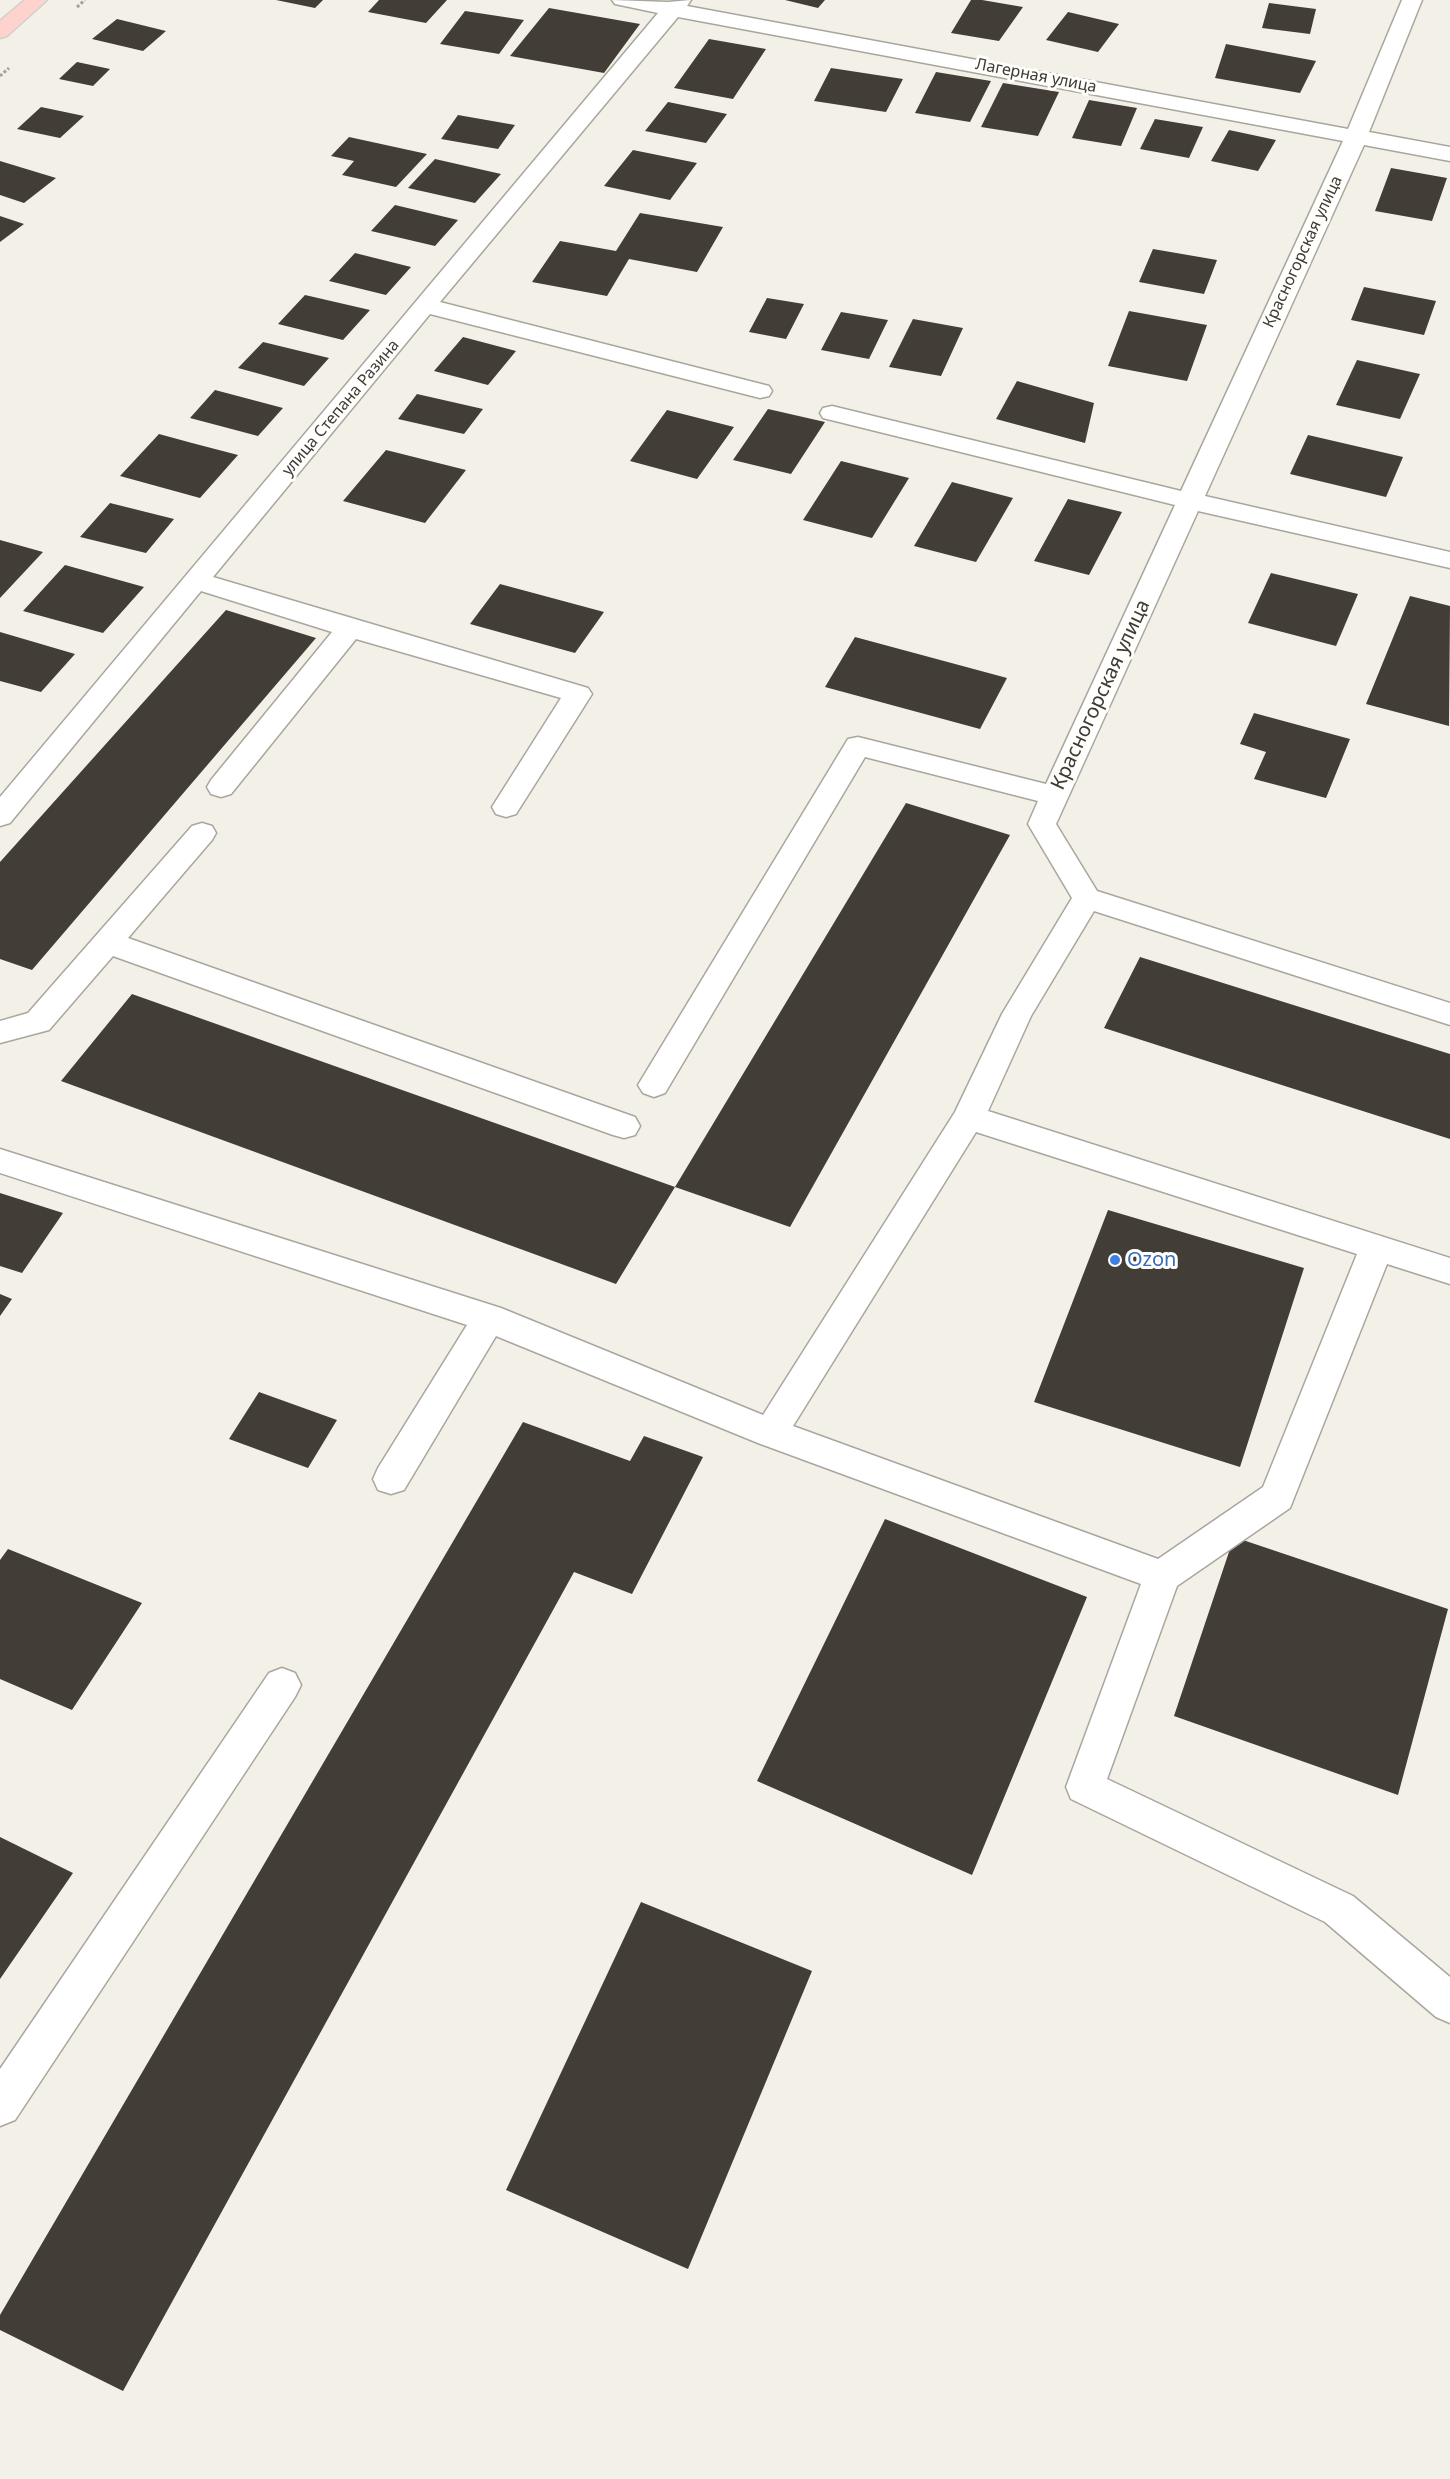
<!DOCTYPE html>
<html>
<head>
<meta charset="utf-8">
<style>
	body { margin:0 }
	canvas { display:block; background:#f3f1e7 }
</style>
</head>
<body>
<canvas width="1450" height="2479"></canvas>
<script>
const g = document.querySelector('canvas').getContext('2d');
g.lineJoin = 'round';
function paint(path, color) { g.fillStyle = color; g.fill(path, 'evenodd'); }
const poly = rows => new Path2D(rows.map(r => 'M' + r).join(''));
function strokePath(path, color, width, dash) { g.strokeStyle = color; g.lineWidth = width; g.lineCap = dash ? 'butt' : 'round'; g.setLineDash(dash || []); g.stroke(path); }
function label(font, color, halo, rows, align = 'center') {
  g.font = font + ' "Noto Sans",sans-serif'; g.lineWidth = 6; g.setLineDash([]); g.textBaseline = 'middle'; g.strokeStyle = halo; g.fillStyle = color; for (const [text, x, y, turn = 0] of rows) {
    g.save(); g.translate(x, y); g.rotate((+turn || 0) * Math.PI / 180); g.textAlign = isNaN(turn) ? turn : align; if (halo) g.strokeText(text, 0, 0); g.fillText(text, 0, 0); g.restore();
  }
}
paint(poly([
	[276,0,323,0,315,8],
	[379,0,447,0,426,23,368,12],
	[785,0,825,0,818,8],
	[971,0,982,0,1023,7,999,41,951,33],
	[1269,3,1316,9,1310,34,1262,28],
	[549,8,640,24,604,73,510,56],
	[465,11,524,20,499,54,440,44],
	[1068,12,1119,24,1098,52,1046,40],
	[117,19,166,31,143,51,92,39],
	[709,39,766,49,733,99,674,88],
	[1226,44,1316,61,1300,93,1215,78],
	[77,62,110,69,93,86,59,79],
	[831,68,903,79,886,112,814,101],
	[936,72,991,81,970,122,915,113],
	[1003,83,1059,92,1038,136,981,127],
	[1089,100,1137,108,1121,146,1072,138],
	[668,102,727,114,706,143,645,131],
	[41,107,84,116,60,138,17,129],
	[458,115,515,125,498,149,441,139],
	[1155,119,1203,127,1189,158,1140,149],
	[1229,130,1276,140,1258,171,1211,161],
	[349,137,427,154,396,187,342,175,354,161,331,156],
	[633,150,697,163,670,200,604,186],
	[435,159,501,174,475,203,408,188],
	[0,161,56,178,24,203,0,195],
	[1391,168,1447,178,1432,221,1375,211],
	[395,205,458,220,435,246,371,231],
	[640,213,723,227,697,272,629,259,607,296,532,282,560,241,616,251],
	[0,216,24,224,0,242],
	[1153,249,1217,260,1204,294,1139,282],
	[355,253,411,267,386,295,329,281],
	[1364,287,1436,301,1424,335,1351,320],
	[305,295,370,310,343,340,278,324],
	[767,298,804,304,786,339,749,332],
	[1129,311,1207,325,1187,381,1108,366],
	[841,312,888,320,869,359,821,350],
	[913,319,963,328,941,376,889,367],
	[463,337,516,351,488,385,434,371],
	[263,342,329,358,304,386,238,368],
	[1357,360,1420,374,1400,419,1336,405],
	[1017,381,1094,403,1085,443,996,419],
	[215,390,283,408,258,436,190,418],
	[417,394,483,409,464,434,398,419],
	[768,409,825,422,791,474,733,460],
	[667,410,734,427,697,479,630,461],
	[159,434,192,443,238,455,200,498,120,476],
	[1308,435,1403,457,1386,497,1290,474],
	[386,450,466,470,425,523,343,501],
	[841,461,909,478,872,538,803,520],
	[952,482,1013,498,976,562,914,546],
	[1068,499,1122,512,1089,575,1034,561],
	[110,503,174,519,146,553,80,537],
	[0,540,43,552,0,598],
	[65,565,144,587,103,633,23,611],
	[1271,573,1358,594,1336,646,1248,623],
	[500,584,604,612,575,653,470,624],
	[1410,596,1450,606,1449,726,1366,704],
	[226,610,316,638,32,970,0,959,0,862],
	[0,632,75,654,41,692,0,681],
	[855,637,1007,678,980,729,825,687],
	[1254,713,1350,739,1326,798,1254,779,1266,752,1240,744],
	[906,803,1010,835,790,1227,675,1187],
	[1140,957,1450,1054,1450,1139,1104,1028],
	[132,994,675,1187,616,1284,61,1081],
	[0,1193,63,1213,22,1273,0,1266],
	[1108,1210,1304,1268,1240,1467,1034,1402],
	[0,1294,12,1299,0,1316],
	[259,1392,337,1420,308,1468,229,1439],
	[523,1422,630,1461,644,1436,703,1457,632,1594,574,1572,123,2391,0,2330,0,2315],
	[885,1519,1087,1597,972,1875,757,1781],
	[1234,1537,1448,1609,1398,1795,1174,1716],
	[8,1549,142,1603,72,1710,0,1679,0,1560],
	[0,1837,73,1873,0,1979],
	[641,1902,812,1971,688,2269,506,2190]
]), '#423d37');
const minor = poly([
	[612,0,668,2,691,0,687,6,1348,129,1402,0,1422,0,1369,132,1450,147,1450,161,1364,145,1205,496,1450,552,1450,568,1198,511,1056,824,1097,891,1450,1003,1450,1025,1094,911,1031,1016,988,1111,1450,1258,1450,1284,1387,1264,1290,1508,1177,1586,1107,1779,1353,1896,1450,1977,1450,2023,1436,2017,1325,1922,1071,1799,1066,1787,1141,1584,758,1443,496,1336,404,1490,391,1494,378,1490,373,1479,378,1468,467,1325,0,1173,0,1149,501,1308,763,1415,955,1112,1002,1014,1072,898,1028,824,1038,801,865,757,665,1093,654,1097,643,1093,638,1085,848,739,858,737,1046,784,1175,505,823,418,820,413,823,408,832,406,1181,491,1343,141,678,17,440,302,769,386,772,391,769,396,760,398,430,314,213,577,588,688,592,694,516,814,506,817,496,814,492,807,561,698,356,639,231,794,221,797,211,794,207,787,211,780,332,632,201,591,10,823,0,826,0,797,658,13,615,4,612,0],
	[976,1132,1357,1254,1263,1487,1158,1559,793,1426,976,1132],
	[202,823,212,826,216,833,212,840,128,938,635,1117,640,1126,635,1135,624,1138,613,1135,113,956,49,1030,0,1043,0,1021,28,1013,192,826,202,823],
	[282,1668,295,1673,301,1685,295,1697,15,2120,0,2126,0,2069,269,1673,282,1668]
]);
const major = poly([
	[25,0,47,0,7,36,0,38,0,21,25,0]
]);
strokePath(minor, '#a9a69e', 3);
strokePath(major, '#d0d0cf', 3);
strokePath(poly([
	[77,7,85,0],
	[0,76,9,68]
]), '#a3a29a', 3, [3, 2]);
paint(minor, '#fff');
paint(major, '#fed3cd');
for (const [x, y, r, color] of [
	[1115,1260,6,"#3f7fe0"]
]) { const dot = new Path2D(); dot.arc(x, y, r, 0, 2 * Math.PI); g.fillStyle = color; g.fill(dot); strokePath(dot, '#fffefa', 2); }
label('16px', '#3b3b37', '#fffefa', [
	["Лагерная улица",1036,76,11],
	["Красногорская улица",1303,252,-65],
	["улица Степана Разина",341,408,-50]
]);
label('20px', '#3b3b37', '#fffefa', [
	["Красногорская улица",1101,695,-65]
]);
label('20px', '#366cbe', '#fffefa', [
	["Ozon",1127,1260]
], 'left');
</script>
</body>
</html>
